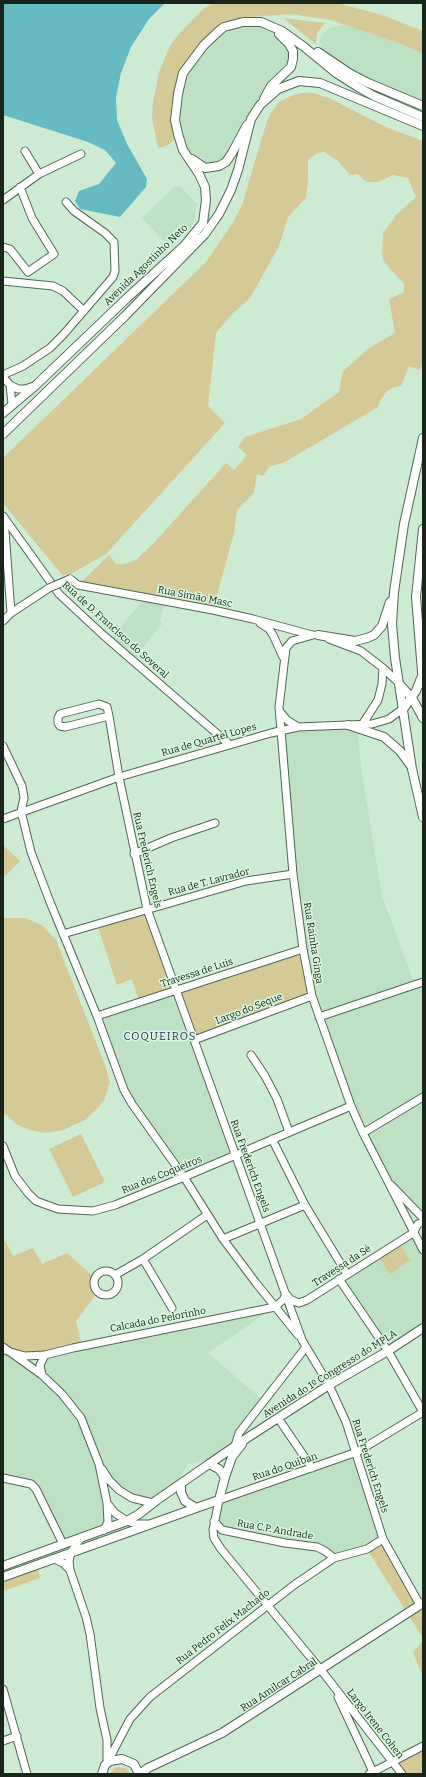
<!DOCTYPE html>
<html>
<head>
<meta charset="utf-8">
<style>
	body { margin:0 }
	#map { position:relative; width:426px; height:1777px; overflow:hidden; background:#cdead2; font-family:Bitter,serif }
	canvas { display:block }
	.frame { position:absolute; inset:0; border:4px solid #19241b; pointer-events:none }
</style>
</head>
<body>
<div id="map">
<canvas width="426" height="1777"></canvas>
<div class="frame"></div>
</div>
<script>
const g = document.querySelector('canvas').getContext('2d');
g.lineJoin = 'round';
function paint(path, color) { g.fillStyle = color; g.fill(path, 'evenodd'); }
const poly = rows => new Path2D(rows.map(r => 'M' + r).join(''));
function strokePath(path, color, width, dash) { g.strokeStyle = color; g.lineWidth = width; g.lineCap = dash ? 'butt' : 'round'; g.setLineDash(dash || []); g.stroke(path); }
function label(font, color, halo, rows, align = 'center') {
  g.font = font + ' Bitter,serif'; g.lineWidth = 3; g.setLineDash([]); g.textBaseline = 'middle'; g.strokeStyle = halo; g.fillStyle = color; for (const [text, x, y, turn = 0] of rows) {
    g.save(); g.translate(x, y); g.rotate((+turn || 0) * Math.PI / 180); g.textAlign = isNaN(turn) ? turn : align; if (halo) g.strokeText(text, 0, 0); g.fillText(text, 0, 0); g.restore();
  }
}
paint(poly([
	[261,22,280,35,293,51,287,72,225,162,208,168,190,157,178,137,178,94,183,73,220,30],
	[343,25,355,27,401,44,423,54,423,106,349,73,324,56,320,41,322,35,329,28],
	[174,187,181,187,197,204,194,220,191,227,170,248,142,218],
	[145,598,165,601,160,620,162,624,133,661,109,641],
	[358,727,360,760,382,896,415,985,423,982,423,1218,386,1179,363,1133,319,1017,303,949,280,730],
	[176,989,235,1155,184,1177,133,1103,97,1016],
	[413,1233,423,1250,423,1329,388,1351,339,1279],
	[272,1309,208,1353,264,1401,239,1433,235,1446,210,1460,188,1464,174,1487,153,1503,143,1501,114,1486,99,1464,107,1526,63,1544,36,1489,3,1478,3,1347,42,1374,45,1355],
	[357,1452,383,1539,334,1558,325,1551,217,1526,219,1500]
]), '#bee1c4');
paint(poly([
	[213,3,337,3,382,15,423,31,423,54,401,44,331,20,291,14,251,17,243,22,231,25,194,58,178,94,178,137,166,146,158,148,152,117,153,102,159,72,171,44,181,32,202,10],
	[283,18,325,23,317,33,316,44],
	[301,93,313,93,329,98,386,127,423,141,423,362,420,370,409,366,401,386,394,387,387,391,381,399,378,407,285,462,269,467,263,476,257,474,254,493,237,510,234,533,213,610,78,585,109,555,116,564,124,564,136,560,152,545,226,463,234,470,247,455,238,447,245,437,301,419,339,392,343,371,368,349,395,333,389,299,404,292,404,284,384,262,382,253,383,233,394,219,396,215,416,197,408,178,393,175,378,182,366,182,358,174,350,175,338,161,324,152,317,153,308,160,308,182,306,198,288,217,279,246,250,298,232,314,216,333,208,406,225,423,106,554,69,575,62,575,3,503,3,458,206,262,232,224,242,205,267,121,272,111,279,102,291,96],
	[3,845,20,861,3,878],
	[147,909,176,989,303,949,312,996,194,1040,176,990,139,1002,132,979,117,985,97,924],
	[3,918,25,918,42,925,56,940,105,1065,110,1083,104,1100,98,1108,85,1120,63,1130,45,1133,30,1130,16,1124,6,1114,3,1115],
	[81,1134,105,1182,73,1197,49,1149],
	[3,1237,13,1256,33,1248,42,1264,67,1253,95,1278,94,1286,98,1292,76,1321,82,1346,37,1356,3,1347],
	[397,1240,410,1260,390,1274,377,1254],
	[383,1539,423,1611,423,1638,367,1549],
	[37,1565,40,1578,3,1591,3,1577],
	[423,1641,423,1677,413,1652],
	[423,1746,423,1774,402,1774,393,1762],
	[116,1767,126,1768,131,1774,110,1774]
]), '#d5c998');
paint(poly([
	[3,3,165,3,149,19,131,47,121,73,116,97,117,120,127,144,147,179,146,187,120,217,80,209,75,201,79,191,99,184,116,163,105,150,88,142,3,115]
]), '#66bbc3');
const minor = poly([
	[25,151,39,174],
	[3,200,39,174,81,154],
	[3,247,10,249,28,272,54,254,32,218,20,187],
	[3,281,53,286,63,291,84,311],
	[3,375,23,366,50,348,63,335,113,277,115,271,114,242,105,233,74,211,66,202],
	[3,377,10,385,18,389,25,389,34,386],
	[10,385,12,404],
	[3,516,59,594,102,634,229,744],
	[4,517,11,613],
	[70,579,78,585,213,610,253,619,312,635],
	[3,621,11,613,49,588],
	[260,623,269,629,273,635,283,657],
	[313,635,292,641,286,648,279,707,293,874,303,949,312,996,351,1106,363,1133,423,1250],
	[329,639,361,651,383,668,400,684],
	[99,704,107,707,109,716,65,727,60,726,58,723,58,718,60,714,99,704],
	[280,712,287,720,298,727],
	[109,716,119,777,147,909,302,1340,329,1385,346,1422,383,1539,420,1605],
	[362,725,378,700,382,684,383,668],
	[3,746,22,786,24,798,21,811,31,852,50,902,97,1016,124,1090,132,1104,184,1177,223,1239,256,1283,298,1335],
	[3,819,119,777,271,733,298,727,372,724,389,719,404,708],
	[134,854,171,838,215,823],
	[63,934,246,881,293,874],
	[97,1016,303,949],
	[319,1017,423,982],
	[194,1040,312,996],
	[251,1055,265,1076,277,1099,289,1132],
	[363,1133,423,1097],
	[272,1139,305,1205,347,1274],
	[3,1146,15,1176,28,1193,36,1201,58,1209,93,1211,115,1205,184,1177,351,1106],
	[391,1185,423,1218],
	[223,1239,305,1205],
	[143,1259,172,1308],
	'94 1283a12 12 0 1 1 24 0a12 12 0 1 1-24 0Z',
	[115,1275,143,1259,207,1215],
	[339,1279,388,1351,423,1412],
	[286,1294,290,1299,296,1302,299,1303,307,1300,413,1233,418,1224,423,1222],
	[3,1347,42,1375,62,1394,81,1418,99,1464,107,1503,108,1522,104,1530],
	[7,1351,25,1356,45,1355,73,1348,275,1307,284,1299,285,1295],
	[42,1375,40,1365,45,1355],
	[278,1418,312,1468],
	[235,1446,239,1433,306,1347],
	[102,1469,109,1480,119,1490,132,1498,153,1503],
	[3,1478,31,1484,36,1489,63,1544],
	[107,1503,115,1513,127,1521,136,1524,147,1524],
	[214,1521,222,1530,285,1543,317,1547,325,1551,334,1558],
	[81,1538,71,1552,69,1561,70,1570,86,1617,90,1634,100,1708,107,1740,107,1760],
	[54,1559,63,1563,70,1570],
	[3,1689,27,1774],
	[338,1697,374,1774],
	[3,1741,17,1736],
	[106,1765,130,1719,150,1697,294,1585,334,1558,367,1549,383,1539],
	[369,1774,423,1746],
	[402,1774,321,1670,221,1549,214,1538,213,1530,219,1500,357,1452,423,1412]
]);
const major = poly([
	[318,52,349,73,366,82,423,106],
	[264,99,271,86,291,67,293,59,293,51,289,44,279,34],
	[192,159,205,168,219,166,226,162,232,153,247,125],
	[3,413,35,386,127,298,184,246,203,223,206,200,205,187,199,174,183,150,178,134,175,120,178,94,183,73,204,45,220,30,224,27,243,22,261,22,282,31,303,46,336,73,358,87,374,96,423,117],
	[3,434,125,316,205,234,219,214,231,190,238,170,251,119,260,105,278,89,299,81,320,83,423,126],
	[423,438,404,524,394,592,392,624,395,658,412,769,423,817],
	[423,529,416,597,423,684],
	[318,635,355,641,367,638,374,635,382,626,390,602],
	[400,685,412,698,423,718],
	[404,708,416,691,421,678],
	[348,725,384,737,400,751,411,766],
	[209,1464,247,1438,329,1385,388,1351,423,1328],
	[225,1477,232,1457,242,1444],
	[3,1566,127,1521,139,1514,157,1500,209,1464,219,1469,225,1477,219,1500,196,1508,185,1501,181,1492,181,1484],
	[3,1577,196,1508],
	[102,1774,105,1765,110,1761,122,1759,134,1764,139,1774],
	[140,1774,148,1768,222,1733,423,1603]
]);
strokePath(minor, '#4f6854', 9);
strokePath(major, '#4f6854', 10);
strokePath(minor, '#fff', 7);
strokePath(major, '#fff', 8);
const minorBridge = poly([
	[49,588,70,579]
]);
strokePath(minorBridge, '#4f6854', 9, []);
strokePath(minorBridge, '#fff', 7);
label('10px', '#19241b', '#daf7df', [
	["Avenida Agostinho Neto",146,265,-44],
	["Rua Simão Masc",195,597,11],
	["Rua de D. Francisco do Soveral",115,630,42],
	["Rua de Quartel Lopes",209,740,-16],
	["Rua Frederich Engels",147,860,77],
	["Rua de T. Lavrador",209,882,-15],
	["Rua Rainha Ginga",313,943,81],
	["Travessa de Luis",197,973,-18],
	["Largo do Seque",249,1009,-21],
	["Rua Frederich Engels",250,1166,70],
	["Rua dos Coqueiros",162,1175,-22],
	["Travessa da Sé",342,1266,-33],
	["Calcada do Pelorinho",158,1320,-11],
	["Avenida do 1º Congresso do MPLA",330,1374,-32],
	["Rua Frederich Engels",370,1466,72],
	["Rua do Quiban",285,1467,-19],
	["Rua C.P. Andrade",275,1530,10],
	["Rua Pedro Felix Machado",223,1627,-38],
	["Rua Amilcar Cabral",279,1685,-33],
	["Largo Irene Cohen",375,1724,52]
]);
g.letterSpacing = '1px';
label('11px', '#362f6a', '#daf7df', [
	["COQUEIROS",160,1037]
]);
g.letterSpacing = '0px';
</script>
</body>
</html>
